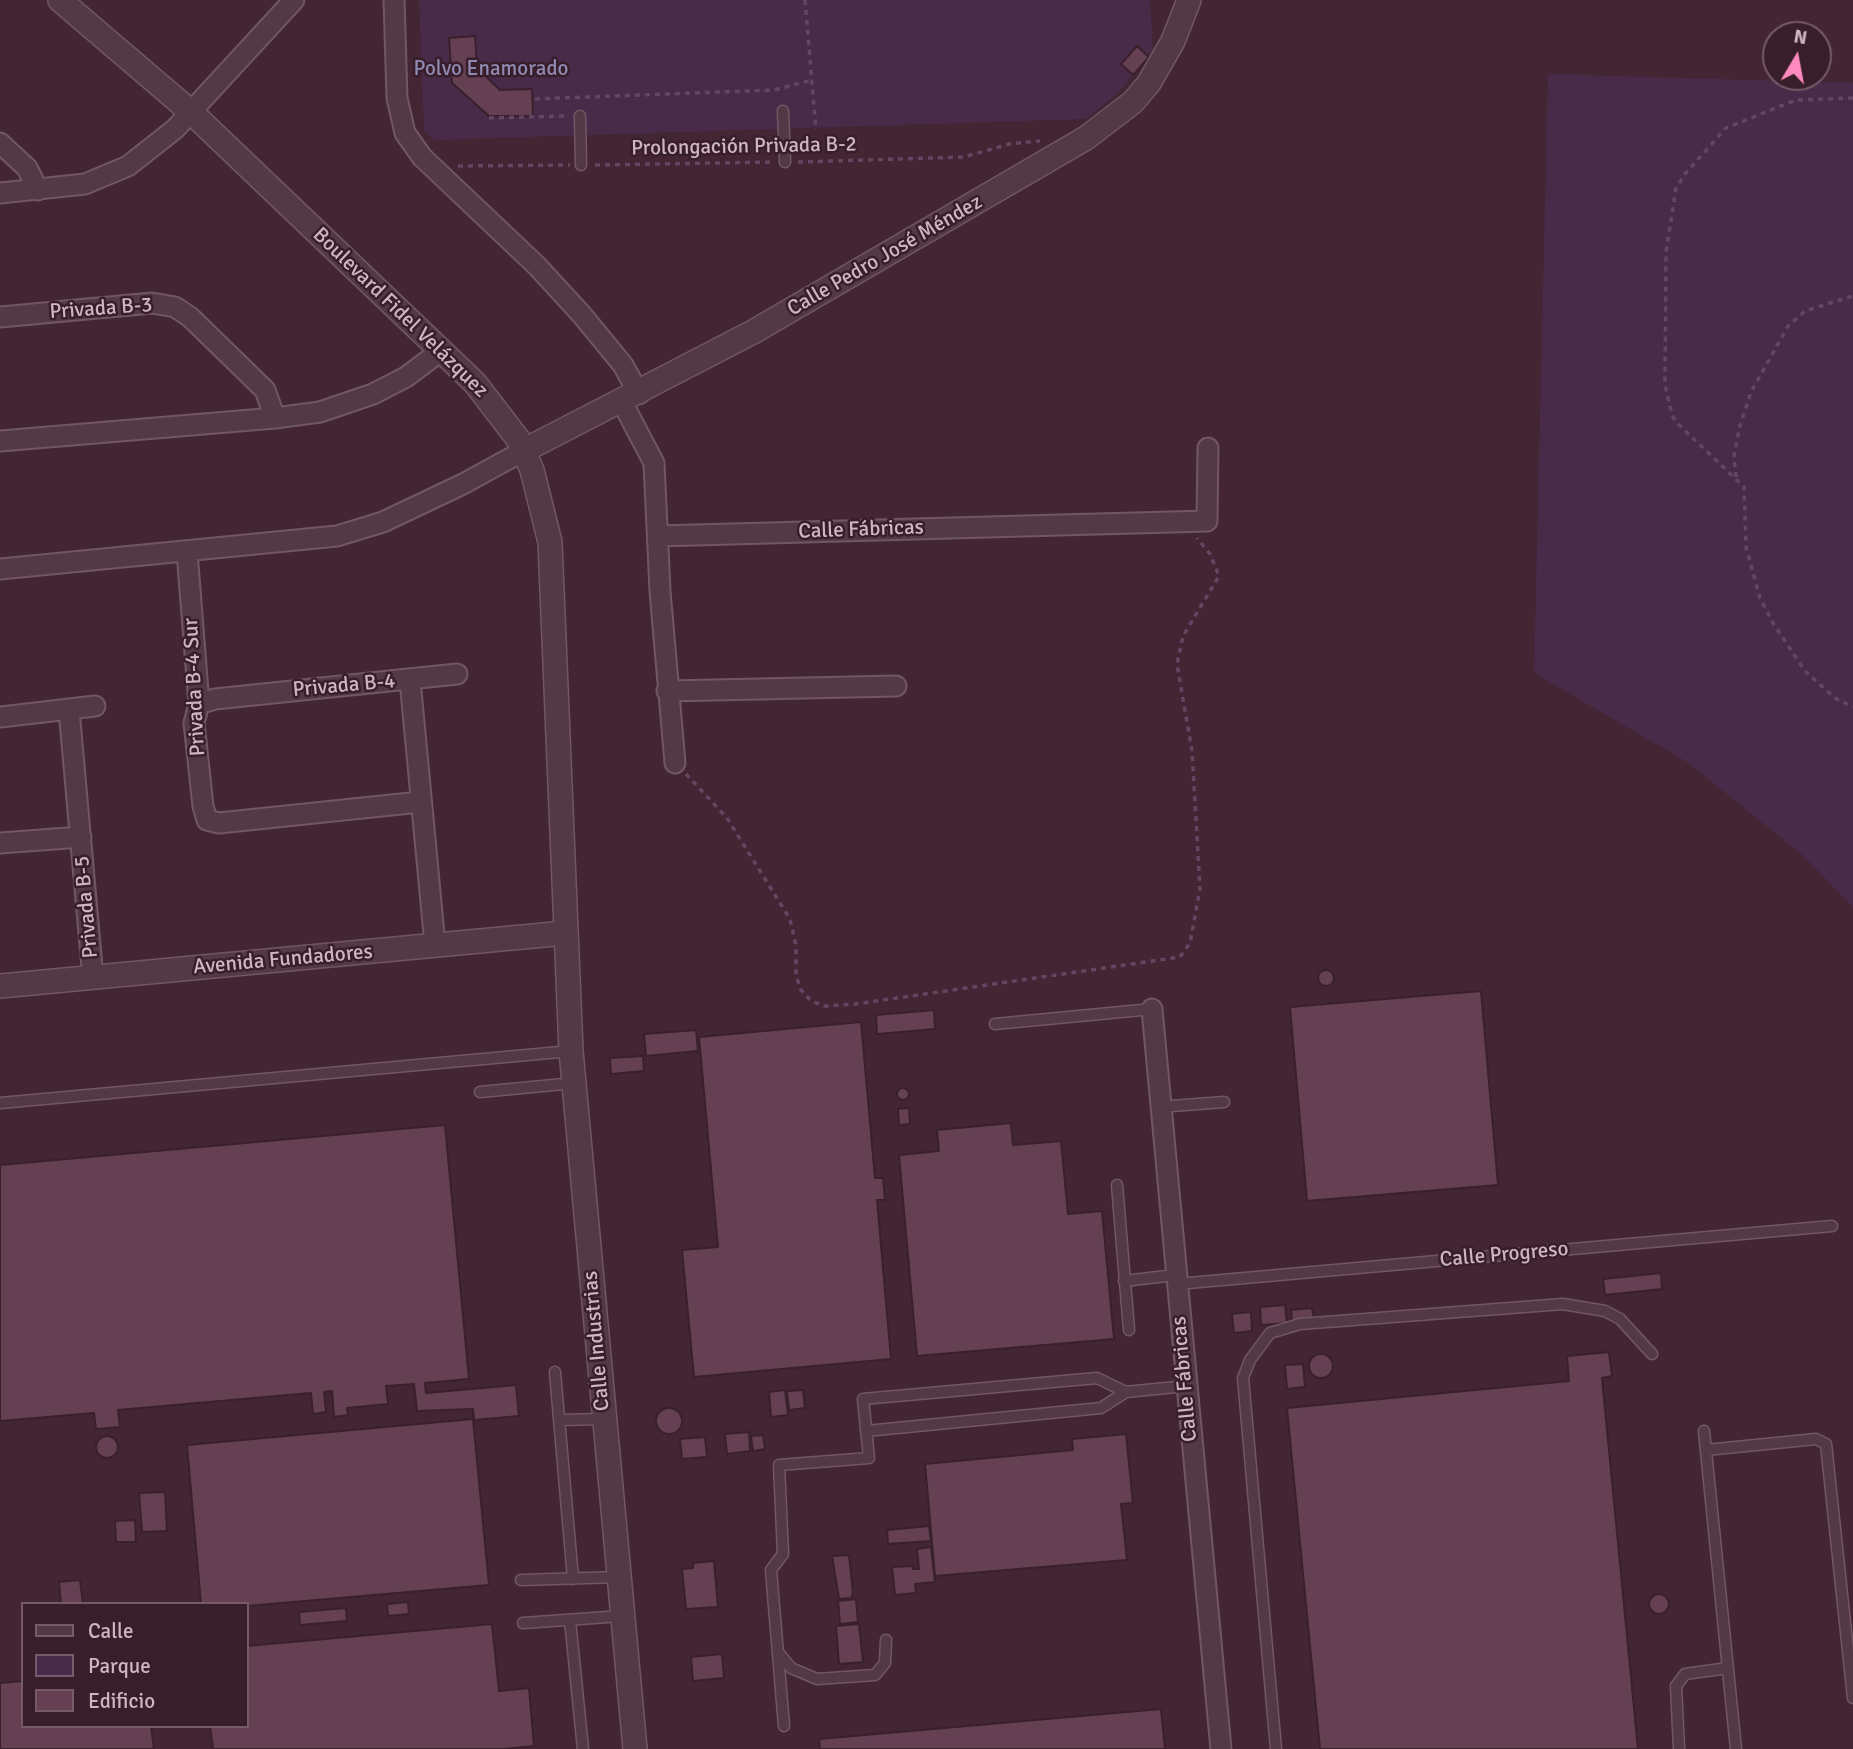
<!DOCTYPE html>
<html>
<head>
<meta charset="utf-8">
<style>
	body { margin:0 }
	#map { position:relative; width:1853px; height:1749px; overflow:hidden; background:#442534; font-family:Signika,sans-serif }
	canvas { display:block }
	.legend { position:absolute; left:21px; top:1602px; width:228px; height:126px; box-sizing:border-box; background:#381e2b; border:2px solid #745b67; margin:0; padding:9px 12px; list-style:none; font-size:21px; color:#cdb6c1 }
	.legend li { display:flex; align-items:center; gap:14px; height:35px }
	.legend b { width:35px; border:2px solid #745b67 }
	.north { position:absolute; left:1762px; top:21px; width:70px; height:70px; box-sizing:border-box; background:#381e2b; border:2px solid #745b67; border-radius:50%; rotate:10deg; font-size:19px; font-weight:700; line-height:28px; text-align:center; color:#cdb6c1 }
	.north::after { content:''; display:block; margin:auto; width:24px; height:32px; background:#fe8ac0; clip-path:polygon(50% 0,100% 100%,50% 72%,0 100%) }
</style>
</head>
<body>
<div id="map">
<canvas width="1853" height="1749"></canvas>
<ul class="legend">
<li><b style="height:9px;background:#533946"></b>Calle</li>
<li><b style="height:19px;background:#472b49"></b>Parque</li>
<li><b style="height:19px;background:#644052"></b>Edificio</li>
</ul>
<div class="north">N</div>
</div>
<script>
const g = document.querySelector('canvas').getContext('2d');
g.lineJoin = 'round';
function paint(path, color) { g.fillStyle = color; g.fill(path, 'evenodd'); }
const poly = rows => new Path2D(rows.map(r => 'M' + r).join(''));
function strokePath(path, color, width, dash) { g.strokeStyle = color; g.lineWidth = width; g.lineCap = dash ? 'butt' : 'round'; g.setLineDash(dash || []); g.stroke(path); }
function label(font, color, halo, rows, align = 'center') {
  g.font = font + ' Signika,sans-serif'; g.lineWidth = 5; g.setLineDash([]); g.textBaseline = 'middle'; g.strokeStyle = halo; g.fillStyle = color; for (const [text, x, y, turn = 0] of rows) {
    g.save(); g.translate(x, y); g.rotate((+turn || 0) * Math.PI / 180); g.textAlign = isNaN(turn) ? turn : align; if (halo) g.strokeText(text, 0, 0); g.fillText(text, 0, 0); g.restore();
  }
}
paint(poly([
	[419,0,1150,0,1153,49,1120,91,1086,119,435,140,424,130],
	[1548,74,1853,83,1853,908,1805,857,1687,762,1534,673]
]), '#472b49');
const building = poly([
	[475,36,477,68,500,90,532,89,533,116,489,116,452,83,449,38,475,36],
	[1137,46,1149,57,1133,75,1121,64,1137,46],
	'1318 978a8 8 0 1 1 16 0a8 8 0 1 1-16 0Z',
	[1481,991,1498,1185,1307,1201,1290,1007,1481,991],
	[934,1010,935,1029,877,1034,876,1015,934,1010],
	[861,1022,875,1178,883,1178,885,1200,877,1200,891,1359,694,1377,682,1250,718,1247,699,1037,861,1022],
	[696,1030,698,1051,646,1056,644,1034,696,1030],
	[643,1056,644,1071,611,1074,610,1058,643,1056],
	'897 1094a6 6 0 1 1 12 0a6 6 0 1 1-12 0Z',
	[909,1108,910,1124,899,1125,898,1109,909,1108],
	[1011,1123,1013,1145,1061,1141,1068,1214,1102,1211,1114,1339,917,1356,899,1155,939,1151,937,1130,1011,1123],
	[445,1125,469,1379,425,1383,426,1393,516,1385,519,1416,474,1420,473,1409,417,1411,414,1384,386,1386,388,1404,347,1408,348,1415,334,1417,332,1391,324,1392,326,1412,313,1414,311,1393,118,1410,120,1427,96,1429,94,1413,0,1421,0,1165,445,1125],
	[1661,1273,1662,1289,1605,1295,1603,1279,1661,1273],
	[1285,1305,1287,1323,1261,1325,1260,1307,1285,1305],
	[1312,1308,1314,1319,1292,1321,1291,1310,1312,1308],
	[1251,1312,1252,1331,1234,1333,1232,1314,1251,1312],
	[1609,1352,1612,1376,1602,1378,1638,1749,1320,1749,1287,1408,1569,1381,1567,1356,1609,1352],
	'1309 1366a12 12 0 1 1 24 0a12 12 0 1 1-24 0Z',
	[1303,1364,1305,1387,1287,1389,1285,1365,1303,1364],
	[785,1390,788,1415,771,1417,769,1392,785,1390],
	[803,1390,805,1408,789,1410,787,1391,803,1390],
	'656 1421a13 13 0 1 1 26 0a13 13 0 1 1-26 0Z',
	[473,1419,489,1585,247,1606,247,1604,201,1604,187,1445,473,1419],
	[749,1432,750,1451,727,1454,725,1434,749,1432],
	[1126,1434,1133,1503,1121,1504,1127,1560,935,1576,925,1464,1073,1450,1072,1439,1126,1434],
	[763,1435,765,1449,753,1451,751,1436,763,1435],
	'96 1447a11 11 0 1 1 22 0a11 11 0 1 1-22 0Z',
	[705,1437,707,1457,682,1459,680,1439,705,1437],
	[165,1492,167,1531,142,1532,139,1493,165,1492],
	[135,1520,136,1542,116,1542,115,1521,135,1520],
	[929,1526,931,1541,888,1544,887,1530,929,1526],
	[931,1547,935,1582,915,1584,916,1593,895,1595,892,1567,913,1566,913,1569,919,1569,917,1549,931,1547],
	[849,1555,853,1593,851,1598,839,1599,832,1556,849,1555],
	[714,1561,718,1607,686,1609,682,1569,693,1568,693,1563,714,1561],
	[80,1580,83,1604,61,1604,59,1582,80,1580],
	'1649 1604a10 10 0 1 1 20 0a10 10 0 1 1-20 0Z',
	[856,1599,858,1622,840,1624,838,1601,856,1599],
	[408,1602,409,1614,388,1616,387,1604,408,1602],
	[346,1608,347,1621,300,1625,299,1612,346,1608],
	[492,1624,499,1691,529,1688,534,1746,504,1749,213,1749,210,1726,247,1726,247,1646,492,1624],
	[859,1624,863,1662,839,1664,836,1626,859,1624],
	[722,1654,724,1678,693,1681,691,1657,722,1654],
	[23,1681,23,1726,151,1726,154,1749,0,1749,0,1683,23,1681],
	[1161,1709,1165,1749,820,1749,819,1739,1161,1709]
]);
paint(building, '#644052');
strokePath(building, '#3a202d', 2);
const service = poly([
	[783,111,785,162],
	[580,116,581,165],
	[995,1024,1152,1009],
	[480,1092,574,1083],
	[0,1103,571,1051],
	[1159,1107,1224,1102],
	[1117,1185,1129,1330],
	[1124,1281,1175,1275],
	[1177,1284,1832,1226],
	[555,1372,573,1579],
	[559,1420,604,1419],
	[866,1431,1101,1408,1126,1392],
	[1704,1431,1736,1749],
	[1706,1450,1816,1439,1826,1444,1853,1698],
	[521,1580,619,1577],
	[570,1620,583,1749],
	[523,1623,622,1616],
	[778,1652,791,1668,817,1679,875,1675,885,1663,886,1640],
	[784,1726,771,1570,783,1554,779,1465,869,1458,863,1399,1097,1378,1126,1392,1186,1386],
	[1276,1749,1243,1378,1250,1360,1270,1333,1300,1324,1563,1304,1605,1311,1620,1319,1652,1354],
	[1679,1749,1676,1686,1685,1674,1728,1668]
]);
const minor = poly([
	[394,0,397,98,405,133,422,157,537,266,582,315,623,365,639,394],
	[0,143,27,168,38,190],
	[0,193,85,184,128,166,175,129,294,0],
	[0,317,152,303,175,307,190,317,265,390,275,418],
	[622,402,654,463,660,591,675,763],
	[0,441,275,418,320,412,373,394,406,377,442,350],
	[658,536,1207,521,1208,448],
	[187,552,199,704,194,723,203,806,207,820,219,823,420,802],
	[0,569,337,536,383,522,463,484,525,450],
	[410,680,435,945],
	[667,691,896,686],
	[199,704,215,699,457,674],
	[69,710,93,978],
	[0,717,95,706],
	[0,843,81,837],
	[1152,1009,1221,1749]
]);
const tertiary = poly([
	[60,0,191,112,475,383,518,439,532,470,550,542,571,1051,635,1749],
	[525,450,753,332,1086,138,1133,102,1149,83,1173,41,1189,0],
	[0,986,565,933]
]);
strokePath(service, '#705764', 13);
strokePath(minor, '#705764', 23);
strokePath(tertiary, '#705764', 26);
strokePath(poly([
	[805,0,816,130],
	[1853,98,1796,100,1726,128,1685,174,1676,188,1666,252,1665,385,1672,415,1677,423,1744,487,1746,547,1760,598,1773,623,1805,671,1835,698,1853,707],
	[535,99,774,90,812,80],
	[489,118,568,116],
	[798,162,964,157,1009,144,1040,141],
	[595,165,773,162],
	[458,166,570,165],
	[1736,477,1734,457,1739,429,1751,392,1788,326,1805,311,1853,296],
	[686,774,727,818,790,919,796,946,796,975,801,990,811,1001,825,1006,856,1004,1180,957,1190,943,1200,889,1192,751,1177,664,1183,636,1219,576,1210,554,1197,538]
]), '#634762', 3.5, [5, 5]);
strokePath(service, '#533946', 10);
strokePath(minor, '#533946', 19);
strokePath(tertiary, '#533946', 23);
label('21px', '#9089b2', '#381e2b', [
	["Polvo Enamorado",491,69]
]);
label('21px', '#cdb6c1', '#381e2b', [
	["Prolongación Privada B-2",744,147,-1],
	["Calle Pedro José Méndez",885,256,-30],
	["Privada B-3",101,309,-4],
	["Boulevard Fidel Velázquez",400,313,44],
	["Calle Fábricas",861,530,-2],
	["Privada B-4",344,686,-5],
	["Privada B-4 Sur",195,687,-93],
	["Privada B-5",87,907,-95],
	["Avenida Fundadores",283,960,-5],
	["Calle Progreso",1504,1255,-5],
	["Calle Industrias",597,1341,-95],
	["Calle Fábricas",1185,1379,-95]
]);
</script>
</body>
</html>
